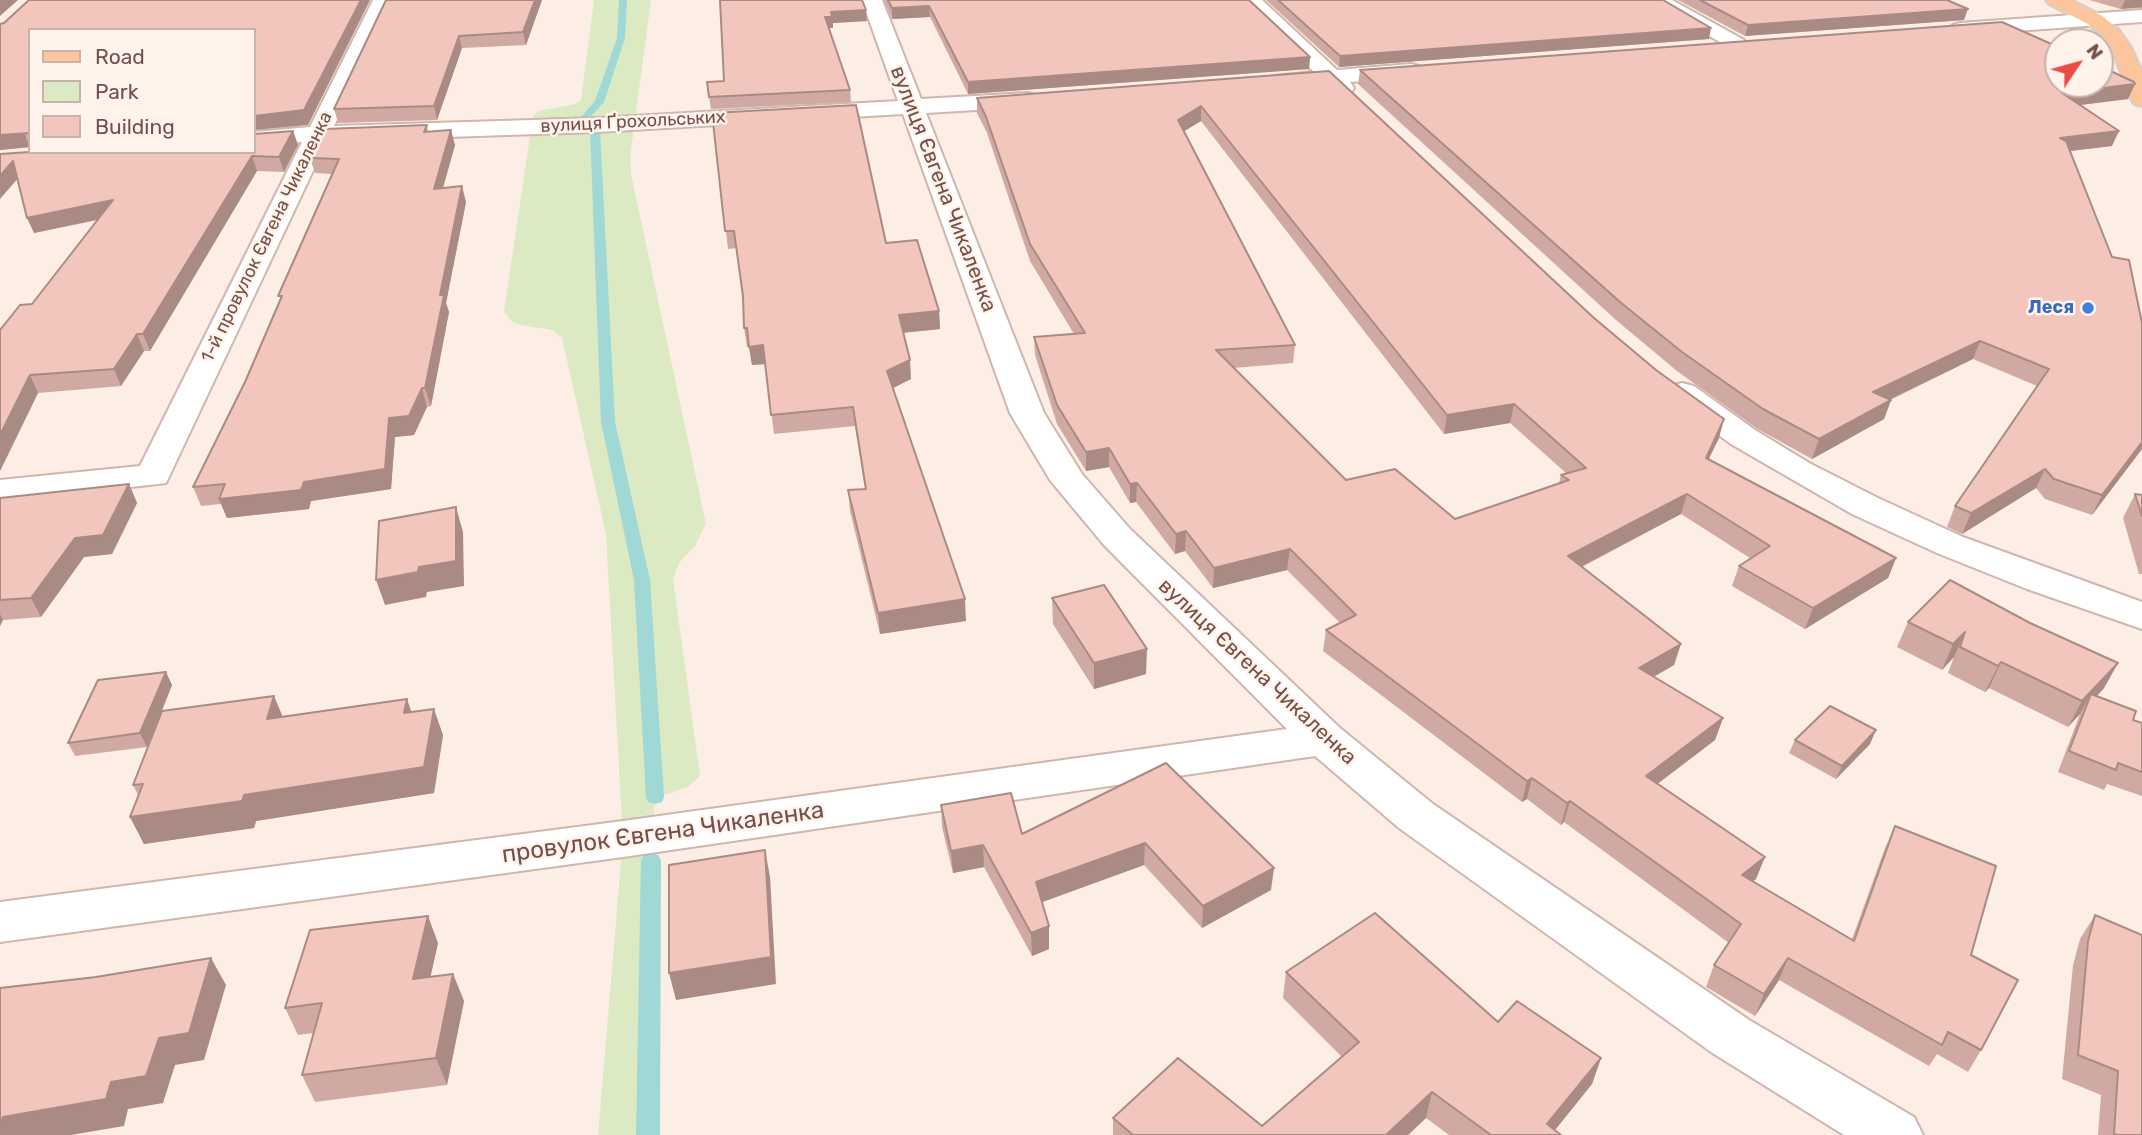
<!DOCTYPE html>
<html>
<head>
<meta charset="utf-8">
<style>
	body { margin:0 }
	#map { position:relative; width:2142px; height:1135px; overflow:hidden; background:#fceee4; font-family:Rubik,sans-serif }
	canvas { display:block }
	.legend { position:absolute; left:28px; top:28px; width:228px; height:126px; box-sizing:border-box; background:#fff3eb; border:2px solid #c8b2aa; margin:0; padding:9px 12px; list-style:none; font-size:21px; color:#755049 }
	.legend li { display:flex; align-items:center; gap:14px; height:35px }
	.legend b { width:35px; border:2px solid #c8b2aa }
	.north { position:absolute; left:2044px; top:28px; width:70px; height:70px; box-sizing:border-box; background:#fff3eb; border:2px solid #c8b2aa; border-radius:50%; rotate:54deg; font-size:19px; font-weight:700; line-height:28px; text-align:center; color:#755049 }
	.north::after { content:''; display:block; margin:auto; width:24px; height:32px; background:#e74c48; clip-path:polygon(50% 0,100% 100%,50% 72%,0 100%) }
</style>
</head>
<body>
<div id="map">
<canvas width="2142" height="1135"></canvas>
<ul class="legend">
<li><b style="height:9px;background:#fcc59c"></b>Road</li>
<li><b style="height:19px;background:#dbeac3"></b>Park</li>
<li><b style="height:19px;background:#f2c6bc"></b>Building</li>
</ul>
<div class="north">N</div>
</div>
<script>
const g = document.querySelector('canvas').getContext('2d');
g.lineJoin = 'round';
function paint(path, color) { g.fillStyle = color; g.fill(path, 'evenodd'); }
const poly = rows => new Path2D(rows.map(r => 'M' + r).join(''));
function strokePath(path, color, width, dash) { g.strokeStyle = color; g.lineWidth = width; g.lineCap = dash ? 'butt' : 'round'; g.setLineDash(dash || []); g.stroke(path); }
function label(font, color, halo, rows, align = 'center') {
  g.font = font + ' Rubik,sans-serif'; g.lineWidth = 5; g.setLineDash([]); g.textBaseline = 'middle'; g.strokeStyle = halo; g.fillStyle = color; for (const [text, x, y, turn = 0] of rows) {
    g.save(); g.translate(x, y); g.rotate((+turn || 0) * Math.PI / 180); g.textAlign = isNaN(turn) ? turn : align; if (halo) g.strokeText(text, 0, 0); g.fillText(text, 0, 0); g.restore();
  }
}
paint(poly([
	[594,0,651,0,630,157,631,174,706,524,695,546,679,563,673,579,700,776,688,787,655,798,651,860,660,1135,598,1135,623,839,606,534,562,338,552,330,520,325,511,321,504,311,533,116,538,111,576,104,581,100]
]), '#dbeac3');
paint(poly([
	[619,0,627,0,625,38,604,102,589,119,583,119,581,117,595,101,617,38,619,0],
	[595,127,600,130,615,422,650,580,664,797,662,802,655,804,648,802,646,797,634,580,601,422,590,130,595,127],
	[651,853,658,855,661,860,660,1135,636,1135,641,860,644,855,651,853]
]), '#9fd8d5');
const minor = poly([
	[373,0,393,0,334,126,598,118,898,101,862,0,882,0,921,99,1028,93,1036,95,1039,100,1036,105,1028,107,926,113,1044,413,1082,474,1130,529,1340,728,1433,804,1749,1020,1914,1117,1923,1135,1844,1135,1711,1052,1399,828,1315,756,623,857,0,942,0,902,623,821,1287,729,1104,545,1050,480,1010,413,903,114,598,132,327,141,166,483,0,502,0,480,140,466,302,142,254,146,254,132,310,127,373,0],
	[1241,0,1262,0,1337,70,1411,64,1419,66,1422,71,1419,76,1411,78,1350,82,1354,88,1351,93,1343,95,1335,93,1326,84,1283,88,1275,86,1272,81,1275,76,1314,72,1241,0],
	[1648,0,1672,0,1744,40,1747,44,1744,48,1737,50,1730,48,1648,0],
	[2142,10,2142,22,1960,35,1953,33,1950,29,1953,25,1960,23,2142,10],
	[1682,383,1694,386,1755,430,1811,464,1878,498,1963,537,2142,602,2142,629,2027,589,1937,553,1852,514,1731,444,1670,400,1666,393,1670,386,1682,383]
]);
const major = poly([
	[2046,0,2071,0,2102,16,2118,29,2132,49,2142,72,2142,106,2134,104,2131,99,2112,49,2104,37,2088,24,2049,4,2046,0]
]);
strokePath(minor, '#d0b6ad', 4);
strokePath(major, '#d8cecc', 4);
paint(minor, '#fff');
paint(major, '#fcc59c');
paint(poly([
	[29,0,370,0,308,125,30,30,30,147,0,150,4,23],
	[386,0,542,0,526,45,462,48,437,120,338,123,334,109],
	[720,0,867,21,833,23,833,28,829,28,850,90,851,102,711,109,707,82,724,81],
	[884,0,1249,0,1310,57,1309,69,968,94,930,17,892,19],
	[1266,0,1663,0,1709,39,1339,67],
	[1678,0,1947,0,1964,20,1745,36],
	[2089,0,2142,0,2142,8,2121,9],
	[1360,70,2135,84,2128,99,2080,105,2112,146,2070,151,2112,257,2142,323,2142,449,2092,515,2045,499,2036,488,1962,534,1947,527,1955,506,2037,386,1973,359,1890,400,1891,400,1884,419,1812,459,1756,428,1677,371,1616,320,1358,84],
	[1329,71,1719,438,1708,460,1896,558,1888,578,1805,629,1732,586,1739,566,1750,558,1681,514,1582,567,1674,665,1654,676,1723,718,1715,740,1657,784,1756,879,1753,881,1852,939,1885,848,1895,826,1971,955,1981,1050,1968,1072,1937,1054,1929,1066,1779,980,1755,1016,1706,987,1714,965,1729,943,1564,822,1561,825,1527,799,1522,802,1323,651,1326,630,1340,623,1287,570,1213,588,1185,551,1175,554,1136,502,1130,503,1109,467,1086,471,1057,424,1035,355,1034,337,1074,334,1030,261,987,133,977,113,977,98],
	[1201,121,1444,434,1510,423,1566,473,1561,475,1559,483,1455,519,1346,480,1233,368,1293,363,1295,345,1184,131],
	[712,113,886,243,939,311,940,329,903,333,911,379,893,388,966,621,880,634,850,511,848,490,865,489,855,426,774,434,765,364,752,365,749,347,747,347,744,328,743,296,737,248,728,249],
	[427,125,428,131,455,145,443,188,466,202,446,303,449,312,431,406,427,407,414,435,395,437,391,489,311,501,309,509,227,518,221,504,201,506,193,487,245,382,332,174,315,173,310,158],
	[293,131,298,145,284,172,257,171,150,351,144,351,121,386,38,393,0,471,0,330,32,304,98,220,34,233,17,179,0,154],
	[129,484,137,503,112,554,84,557,41,617,3,620,0,626,0,498],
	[2135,494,2142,495,2142,574,2139,574,2123,518],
	[1052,598,1146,674,1094,689,1053,624],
	[1908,622,2030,623,2118,663,2104,688,2096,697,2133,720,2142,723,2142,796,2107,784,2104,790,2058,772,2080,714,2068,727,1989,688,1985,692,1948,673,1954,657,1942,670,1897,647],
	[172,685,162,711,282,717,412,712,443,735,434,793,256,821,254,828,144,844,130,817,138,795,133,785,160,716,147,747,75,756,68,743],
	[1795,740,1870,744,1836,779,1789,753],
	[1166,763,1271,890,1202,928,1144,865,1042,902,1049,926,1049,949,1032,956,984,867,953,873,942,827,941,805,1022,834],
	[2095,915,2142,1135,2098,1135,2101,1095,2062,1079,2073,965,2080,939],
	[438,943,430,977,453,974,464,1001,447,1085,315,1102,302,1075,314,1033,298,1035,285,1008],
	[1286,972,1498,1022,1601,1058,1592,1084,1555,1130,1561,1135,1449,1135,1426,1118,1408,1135,1113,1135,1113,1118,1262,1126,1342,1057,1283,998]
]), '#d0aaa2');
paint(poly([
	[0,0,18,0,0,16],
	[361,0,370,0,308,125,254,130,254,116],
	[535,0,542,0,526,45,523,32],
	[2125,0,2142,0,2142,7,2121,9],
	[929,6,930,17,892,19,892,8],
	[1968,9,1964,20,1745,36,1748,25],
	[866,10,867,21,833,23,833,28,826,28,825,17,831,12],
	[1711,28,1709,39,1339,67,1340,56],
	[459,36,462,48,437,120,434,106],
	[1310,57,1309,69,968,94,968,82],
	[2135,84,2128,99,2056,108,2062,93],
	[1201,106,1201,121,1178,135,1178,120],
	[451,130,455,145,438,205,434,189],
	[293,131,298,145,284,172,279,157],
	[2119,131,2112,146,2053,153,2060,138],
	[24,133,30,147,0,150,0,135],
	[252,156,257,171,150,351,143,334],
	[13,161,20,176,0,199,0,176],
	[462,186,466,202,446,303,449,312,431,406,425,388,440,295],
	[113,200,119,215,34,233,27,218],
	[939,311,940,329,900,333,899,315],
	[137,334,144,351,121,386,114,369],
	[1980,341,1973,359,1866,411,1873,392],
	[763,345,766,364,752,365,749,347],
	[910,360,911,379,889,390,887,371],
	[30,375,38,393,0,471,0,435],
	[422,388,427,407,414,435,395,437,391,489,311,501,309,509,227,518,219,499,389,418],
	[1891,400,1884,419,1812,459,1819,439],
	[1514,404,1510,423,1444,434,1447,415],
	[1724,419,1719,438,1700,477,1706,458],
	[2142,442,2142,449,2092,515,2102,495],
	[1109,448,1109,467,1086,471,1086,452],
	[2045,469,2036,488,1962,534,1971,513],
	[1137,483,1136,502,1130,503,1130,484],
	[129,484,137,503,112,554,84,557,41,617,31,598,75,538],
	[1687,494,1681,514,1563,576,1568,556],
	[456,507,463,532,464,586,427,592,426,597,385,605,376,580,419,567],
	[1186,531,1185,551,1175,554,1176,534],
	[1290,549,1287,570,1213,588,1214,568],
	[1896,558,1888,578,1805,629,1813,608],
	[965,599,966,621,880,634,878,613],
	[0,614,3,620,0,626],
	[1965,632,1954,657,1942,670,1953,644],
	[1681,644,1674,665,1633,689,1639,668],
	[1147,649,1146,674,1094,689,1094,663],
	[2001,662,1989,688,1985,692,1998,666],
	[2118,663,2104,688,2085,709,2091,694,2080,714,2068,727,2082,701],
	[166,672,172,685,147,747,140,733],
	[274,696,285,722,267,719],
	[407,699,416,725,404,713],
	[434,709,443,735,434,793,256,821,254,828,144,844,130,817,244,795],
	[1723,718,1715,740,1639,798,1646,776],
	[1876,730,1870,744,1836,779,1842,766],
	[1532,778,1527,799,1522,802,1527,781],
	[1570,801,1564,822,1561,825,1567,803],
	[1145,843,1144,865,1037,904,1036,882],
	[983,845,984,867,953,873,951,851],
	[765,850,770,877,776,984,676,1000,669,973],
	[1765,857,1756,879,1734,897,1742,875],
	[1274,868,1271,890,1202,928,1203,906],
	[428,916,438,943,424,1006,413,979],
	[1049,926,1049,949,1032,956,1031,933],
	[211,958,226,985,204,1060,175,1065,163,1103,128,1109,124,1126,71,1135,0,1135,0,1124,3,1117,159,1038],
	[1788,958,1779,980,1755,1016,1764,994],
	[453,974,464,1001,447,1085,436,1058],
	[1601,1058,1592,1084,1551,1135,1547,1124],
	[1432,1092,1426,1118,1408,1135,1386,1135]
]), '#a98b84');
const building = poly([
	[29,0,361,0,304,110,254,116,254,30,30,30,30,133,0,135,0,24,4,23,29,0],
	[386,0,535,0,523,32,459,36,434,106,334,109,386,0],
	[720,0,862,0,866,10,831,12,832,17,825,17,850,90,709,97,707,82,724,81,720,0],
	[888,0,1249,0,1310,57,968,82,929,6,892,8,888,0],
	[1278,0,1663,0,1711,28,1340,56,1278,0],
	[1700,0,1947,0,1968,9,1748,25,1700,0],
	[2002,22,2058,47,2058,84,2100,84,2100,66,2134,82,2135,84,2062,93,2119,131,2060,138,2066,141,2112,257,2129,260,2142,323,2142,442,2102,495,2054,479,2045,469,1971,513,1955,506,2049,369,1980,341,1873,392,1891,400,1819,439,1763,409,1682,352,1620,302,1360,70,2002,22],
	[1329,71,1594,318,1656,370,1724,419,1706,458,1896,558,1813,608,1739,566,1770,546,1687,494,1568,556,1681,644,1639,668,1723,718,1646,776,1765,857,1742,875,1854,941,1895,826,1996,866,1971,955,2018,980,1981,1050,1948,1032,1942,1045,1788,958,1764,994,1714,965,1741,924,1570,801,1567,803,1532,778,1527,781,1326,630,1356,615,1290,549,1214,568,1186,531,1176,534,1137,483,1130,484,1109,448,1086,452,1057,405,1034,337,1085,333,1030,244,986,117,977,98,1329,71],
	[1201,106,1447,415,1514,404,1586,468,1561,475,1569,480,1455,519,1395,469,1346,480,1216,350,1295,345,1178,120,1201,106],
	[856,105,886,243,917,240,939,311,899,315,910,360,887,371,965,599,878,613,848,490,866,489,853,407,771,415,763,345,749,347,747,328,744,328,743,296,734,231,725,231,712,113,856,105],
	[427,125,424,132,451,130,434,189,462,186,440,295,444,295,425,388,422,388,409,416,389,418,385,469,304,482,301,490,219,499,225,484,193,487,245,382,282,296,278,296,339,159,310,158,324,129,427,125],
	[293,131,279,157,252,156,143,334,137,334,114,369,30,375,0,435,0,330,20,305,32,304,113,200,27,218,13,161,0,176,0,154,30,152,254,152,254,134,293,131],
	[129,484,103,535,75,538,31,598,0,600,0,498,129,484],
	[2135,494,2142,495,2142,516,2135,494],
	[456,507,456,561,419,567,418,572,376,580,379,521,456,507],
	[1950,580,2030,623,2118,663,2082,701,2001,662,1998,666,1960,647,1965,632,1953,644,1908,622,1950,580],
	[1104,585,1147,649,1094,663,1052,598,1104,585],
	[166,672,140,733,68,743,98,680,166,672],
	[2091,694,2136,711,2133,720,2142,723,2142,772,2118,763,2116,770,2069,751,2091,694],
	[274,696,267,719,407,699,404,713,434,709,424,767,244,795,242,801,130,817,143,784,133,785,162,711,274,696],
	[1830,706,1876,730,1842,766,1795,740,1830,706],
	[1166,763,1274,868,1203,906,1145,843,1036,882,1049,926,1031,933,983,845,951,851,941,805,1011,793,1022,834,1166,763],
	[765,850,771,957,669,973,669,865,765,850],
	[1375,913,1498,1022,1517,1001,1601,1058,1547,1124,1561,1135,1491,1135,1432,1092,1386,1135,1133,1135,1113,1118,1178,1058,1262,1126,1359,1042,1286,972,1375,913],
	[2095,915,2142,935,2142,1135,2118,1135,2114,1134,2118,1071,2078,1055,2088,941,2095,915],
	[428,916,413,979,453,974,436,1058,302,1075,322,1003,285,1008,310,930,428,916],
	[211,958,189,1033,159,1038,146,1076,111,1082,106,1099,3,1117,0,1124,0,988,96,977,211,958]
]);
paint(building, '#f2c6bc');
strokePath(building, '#a98b84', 2);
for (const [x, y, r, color] of [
	[2088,308,7,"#3f7fe0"]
]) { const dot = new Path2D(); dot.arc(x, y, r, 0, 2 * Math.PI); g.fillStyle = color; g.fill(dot); strokePath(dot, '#fff3eb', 2.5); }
label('18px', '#755049', '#fff3eb', [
	["вулиця Ґрохольських",633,122,-3],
	["1-й провулок Євгена Чикаленка",267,237,-64]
]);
label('bold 18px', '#366cbe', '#fff3eb', [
	["Леся",2074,308]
], 'right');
label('21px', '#755049', '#fff3eb', [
	["вулиця Євгена Чикаленка",943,189,69],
	["вулиця Євгена Чикаленка",1257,672,43]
]);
label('24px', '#755049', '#fff3eb', [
	["провулок Євгена Чикаленка",663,833,-8]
]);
</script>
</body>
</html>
